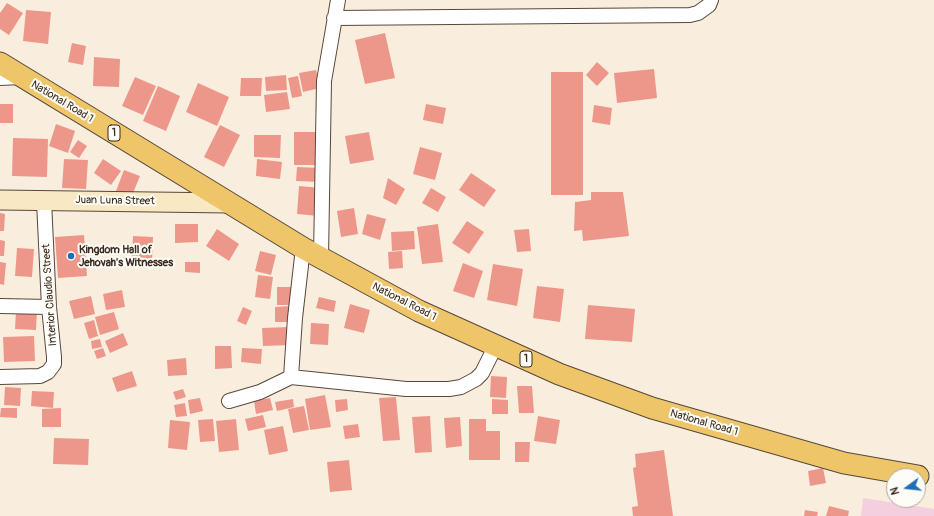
<!DOCTYPE html>
<html>
<head>
<meta charset="utf-8">
<style>
	body { margin:0 }
	#map { position:relative; width:934px; height:516px; overflow:hidden; background:#f9eede; font-family:Pangolin,sans-serif }
	canvas { display:block }
	.north { position:absolute; left:886px; top:468px; width:40px; height:40px; box-sizing:border-box; background:#fdfcf7; border:1px solid #afa8a0; border-radius:50%; rotate:255deg; font-size:11px; font-weight:700; line-height:16px; text-align:center; color:#3b2a1e }
	.north::after { content:''; display:block; margin:auto; width:14px; height:18px; background:#1f6fb2; clip-path:polygon(50% 0,100% 100%,50% 72%,0 100%) }
</style>
</head>
<body>
<div id="map">
<canvas width="934" height="516"></canvas>
<div class="north">N</div>
</div>
<script>
const g = document.querySelector('canvas').getContext('2d');
g.lineJoin = 'round';
function paint(path, color) { g.fillStyle = color; g.fill(path, 'evenodd'); }
const poly = rows => new Path2D(rows.map(r => 'M' + r).join(''));
function strokePath(path, color, width, dash) { g.strokeStyle = color; g.lineWidth = width; g.lineCap = dash ? 'butt' : 'round'; g.setLineDash(dash || []); g.stroke(path); }
function label(font, color, halo, rows, align = 'center') {
  g.font = font + ' Pangolin,sans-serif'; g.lineWidth = 4; g.setLineDash([]); g.textBaseline = 'middle'; g.strokeStyle = halo; g.fillStyle = color; for (const [text, x, y, turn = 0] of rows) {
    g.save(); g.translate(x, y); g.rotate((+turn || 0) * Math.PI / 180); g.textAlign = isNaN(turn) ? turn : align; if (halo) g.strokeText(text, 0, 0); g.fillText(text, 0, 0); g.restore();
  }
}
paint(poly([
	[863,498,934,509,934,516,861,516]
]), '#f3cfdf');
paint(poly([
	[7,3,23,13,9,35,0,29,0,13],
	[26,10,51,12,48,44,23,41],
	[385,33,395,78,365,84,355,40],
	[72,43,86,46,83,65,68,62],
	[94,57,120,59,119,87,93,86],
	[597,62,609,73,597,86,586,75],
	[654,69,657,98,617,103,614,73],
	[316,70,320,88,303,92,299,73],
	[551,72,583,72,583,195,551,195],
	[286,75,287,90,266,91,265,77],
	[298,76,302,96,292,98,288,78],
	[135,77,156,86,143,115,122,106],
	[241,78,262,78,261,96,240,96],
	[198,83,229,97,217,126,186,112],
	[158,86,180,96,166,131,143,121],
	[287,92,290,109,266,112,264,95],
	[0,104,13,104,13,123,0,123],
	[426,104,446,108,443,124,423,120],
	[594,105,612,108,610,125,592,122],
	[56,124,75,131,68,153,49,146],
	[220,125,240,135,224,167,204,157],
	[294,132,321,132,321,165,294,165],
	[369,132,374,160,350,164,345,136],
	[254,135,281,135,280,158,254,157],
	[13,138,48,139,47,177,12,176],
	[78,140,87,146,79,158,70,152],
	[420,147,442,153,435,180,413,174],
	[64,159,88,160,86,189,62,188],
	[103,159,121,171,111,185,94,173],
	[257,159,282,162,280,179,256,176],
	[297,167,321,168,320,182,296,181],
	[124,170,140,176,131,198,116,191],
	[471,173,496,190,484,207,459,190],
	[388,178,405,189,396,205,383,198],
	[299,186,321,188,319,216,297,214],
	[431,188,446,197,438,212,422,203],
	[591,192,623,192,629,236,583,241,582,230,574,231,575,202,591,200],
	[354,208,358,234,341,237,337,211],
	[0,213,5,214,4,231,0,231],
	[367,214,386,219,380,240,362,234],
	[467,221,484,232,469,254,452,243],
	[175,224,198,224,198,242,175,243],
	[438,224,443,262,422,264,417,227],
	[217,229,239,244,229,261,206,246],
	[529,229,531,251,517,252,514,230],
	[414,231,415,249,392,251,391,232],
	[84,235,87,276,58,278,55,237],
	[133,236,153,237,152,260,132,259],
	[0,240,5,241,4,256,0,256],
	[17,248,34,249,32,277,15,276],
	[260,251,276,255,271,275,255,271],
	[402,251,403,268,389,269,388,252],
	[0,262,6,263,4,285,0,284],
	[185,262,200,262,200,273,185,272],
	[463,263,483,271,474,298,453,291],
	[493,264,523,269,517,306,487,300],
	[258,275,273,277,270,299,255,297],
	[537,286,564,289,560,322,533,318],
	[277,287,293,287,293,305,277,305],
	[122,290,125,307,106,310,103,294],
	[91,296,95,314,74,319,69,301],
	[319,297,336,301,334,312,316,308],
	[350,304,370,310,364,333,344,328],
	[588,305,635,309,632,342,585,339],
	[290,306,290,322,275,322,275,307],
	[243,307,252,311,246,325,237,321],
	[16,310,37,311,36,330,15,329],
	[114,312,119,329,100,335,95,317],
	[94,320,98,336,89,339,84,323],
	[311,323,329,324,328,345,310,344],
	[289,327,290,345,263,346,262,328],
	[123,333,128,345,110,353,105,341],
	[34,336,35,361,4,362,3,337],
	[100,339,102,347,92,349,91,341],
	[215,346,231,346,232,368,215,369],
	[103,348,106,356,97,359,94,351],
	[242,348,262,349,261,364,241,362],
	[186,358,187,375,168,376,167,360],
	[132,371,137,386,117,392,112,378],
	[491,376,507,377,506,398,490,397],
	[517,386,532,386,534,413,519,413],
	[5,387,21,388,20,406,4,405],
	[183,389,186,397,176,400,173,392],
	[32,391,54,392,53,408,31,406],
	[325,395,331,427,310,430,305,399],
	[396,397,400,440,383,441,379,398],
	[200,398,203,411,190,414,188,400],
	[270,398,273,410,256,414,254,401],
	[293,399,294,407,277,411,275,402],
	[347,399,348,410,336,412,335,400],
	[492,399,508,400,508,414,492,414],
	[185,403,187,416,176,417,174,405],
	[304,406,309,430,293,433,288,409],
	[1,408,17,408,17,418,0,417],
	[61,408,61,427,42,427,42,409],
	[263,415,266,427,248,431,245,419],
	[430,416,432,452,415,453,412,417],
	[538,416,560,420,556,444,534,441],
	[460,417,462,446,446,448,444,418],
	[213,419,215,441,200,442,198,420],
	[236,419,239,450,219,452,216,421],
	[469,419,486,419,486,431,500,431,500,460,469,460],
	[170,420,190,422,187,450,168,448],
	[358,424,360,437,345,439,343,426],
	[283,426,288,451,269,455,264,430],
	[54,438,89,439,88,465,53,464],
	[515,442,530,442,529,462,515,462],
	[664,450,673,516,633,516,632,507,638,506,633,468,636,467,635,454],
	[349,460,352,490,330,492,327,462],
	[823,468,826,483,810,486,808,471],
	[829,506,849,511,848,516,826,516],
	[805,510,818,512,817,516,804,516]
]), '#ed978a');
const street = poly([
	[334,18,690,15,698,13,709,5,711,0],
	[0,78,21,77],
	[321,257,324,81,338,0],
	[0,306,49,307],
	[0,377,40,376,48,372,54,364,54,357,49,307,44,201],
	[291,377,406,389,449,389,461,387,476,379,482,373,496,345],
	[229,401,260,392,291,377,295,318,303,248]
]);
const secondary = poly([
	[0,200,229,203]
]);
const primary = poly([
	[0,63,303,248,419,311,559,374,652,408,844,463,918,476]
]);
strokePath(street, '#58473b', 16);
strokePath(secondary, '#58473b', 21);
strokePath(primary, '#58473b', 23);
strokePath(street, '#fff', 14);
strokePath(secondary, '#f8e8c3', 19);
strokePath(primary, '#eec569', 21);
for (const [x, y, r, color] of [
	[71,256,4,"#1f6fb2"]
]) { const dot = new Path2D(); dot.arc(x, y, r, 0, 2 * Math.PI); g.fillStyle = color; g.fill(dot); strokePath(dot, '#fdfcf7', 1.5); }
for (const [x, y, w] of [
	[114,133,12],
	[526,359,12]
]) { const box = new Path2D(); box.roundRect(x - w / 2, y - 8, w, 16, 3); g.fillStyle = '#fdfcf7'; g.fill(box); strokePath(box, '#3b2a1e', 1); }
label('bold 10px', '#3b2a1e', null, [
	["1",114,133],
	["1",526,359]
]);
label('11px', '#3b2a1e', '#fdfcf7', [
	["National Road 1",62,102,31],
	["Juan Luna Street",115,201,1],
	["Interior Claudio Street",50,295,-94],
	["National Road 1",404,302,27],
	["National Road 1",704,423,16]
]);
label('bold 11px', '#3b2a1e', '#fdfcf7', [
	["Kingdom Hall of",79,250],
	["Jehovah's Witnesses",79,263]
], 'left');
</script>
</body>
</html>
